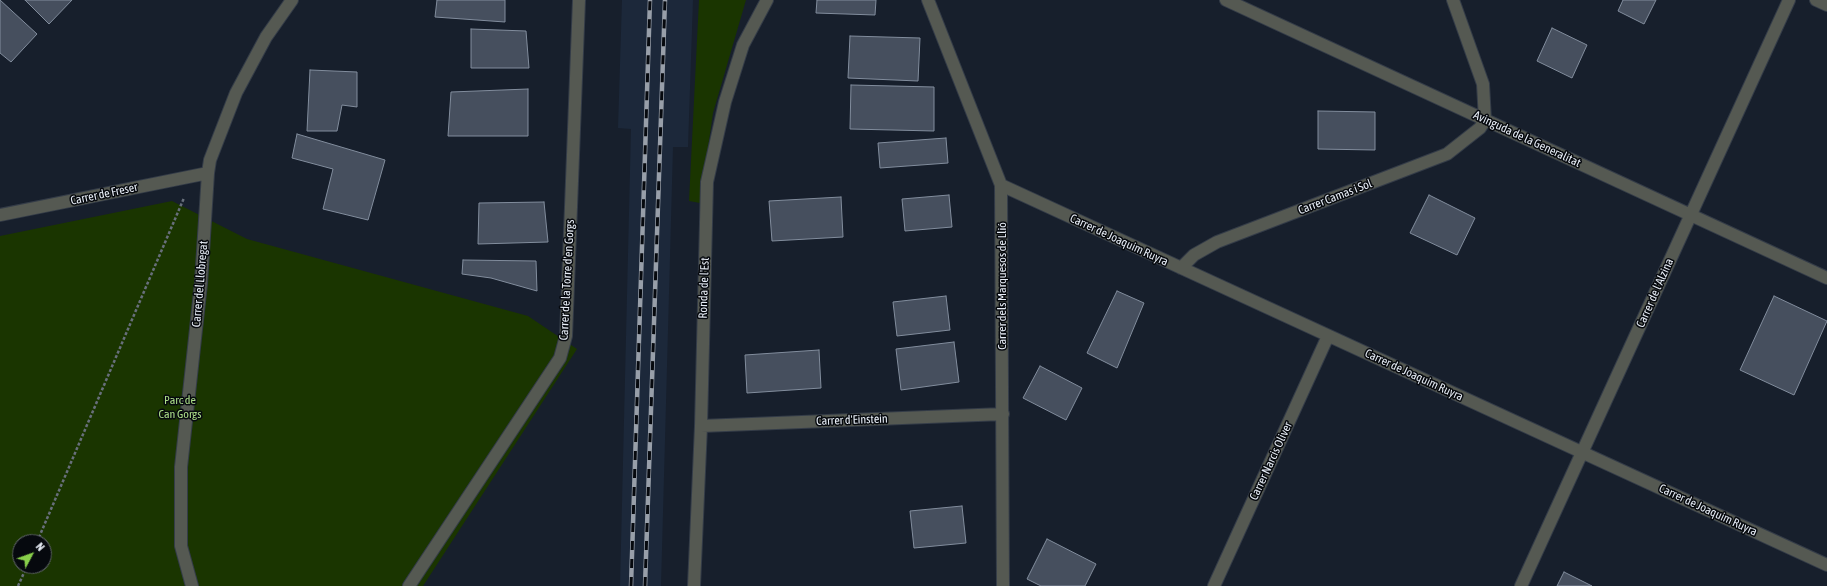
<!DOCTYPE html>
<html>
<head>
<meta charset="utf-8">
<style>
	body { margin:0 }
	#map { position:relative; width:1827px; height:586px; overflow:hidden; background:#171f2c; font-family:"Asap Condensed",sans-serif }
	canvas { display:block }
	.north { position:absolute; left:12px; top:534px; width:40px; height:40px; box-sizing:border-box; background:#06090e; border:1px solid #60656b; border-radius:50%; rotate:49deg; font-size:11px; font-weight:700; line-height:16px; text-align:center; color:#e8eef7 }
	.north::after { content:''; display:block; margin:auto; width:14px; height:18px; background:#88cf4a; clip-path:polygon(50% 0,100% 100%,50% 72%,0 100%) }
</style>
</head>
<body>
<div id="map">
<canvas width="1827" height="586"></canvas>
<div class="north">N</div>
</div>
<script>
const g = document.querySelector('canvas').getContext('2d');
g.lineJoin = 'round';
function paint(path, color) { g.fillStyle = color; g.fill(path, 'evenodd'); }
const poly = rows => new Path2D(rows.map(r => 'M' + r).join(''));
function strokePath(path, color, width, dash) { g.strokeStyle = color; g.lineWidth = width; g.lineCap = dash ? 'butt' : 'round'; g.setLineDash(dash || []); g.stroke(path); }
function label(font, color, halo, rows, align = 'center') {
  g.font = font + ' "Asap Condensed",sans-serif'; g.lineWidth = 3; g.setLineDash([]); g.textBaseline = 'middle'; g.strokeStyle = halo; g.fillStyle = color; for (const [text, x, y, turn = 0] of rows) {
    g.save(); g.translate(x, y); g.rotate((+turn || 0) * Math.PI / 180); g.textAlign = isNaN(turn) ? turn : align; if (halo) g.strokeText(text, 0, 0); g.fillText(text, 0, 0); g.restore();
  }
}
paint(poly([
	[622,0,693,0,688,147,673,147,661,586,620,586,631,129,618,128]
]), '#1c283a');
paint(poly([
	[699,0,746,0,713,113,700,203,689,201],
	[172,201,247,239,528,316,577,349,423,586,0,586,0,236],
	[20,542,44,542,44,566,20,566]
]), '#1a3500');
const building = poly([
	[0,0,37,34,11,62,0,53,0,0],
	[25,0,72,0,49,24,25,0],
	[437,0,505,0,505,22,435,17,437,0],
	[817,0,876,0,875,15,816,13,817,0],
	[1623,0,1656,0,1644,24,1618,11,1623,0],
	[1552,28,1587,45,1572,78,1537,61,1552,28],
	[471,29,526,31,529,68,471,68,471,29],
	[850,36,920,38,918,81,848,78,850,36],
	[310,70,357,72,357,107,342,105,337,131,307,131,310,70],
	[851,85,934,87,934,131,850,129,851,85],
	[528,89,528,136,448,136,451,92,528,89],
	[1318,111,1375,112,1375,150,1318,149,1318,111],
	[297,134,385,160,368,220,323,209,333,169,292,158,297,134],
	[946,138,948,163,880,168,878,143,946,138],
	[949,195,952,227,905,231,902,199,949,195],
	[1429,195,1475,218,1457,255,1410,233,1429,195],
	[841,197,843,237,772,241,769,201,841,197],
	[544,202,548,242,478,244,479,203,544,202],
	[463,260,536,261,537,291,491,278,462,274,463,260],
	[1117,291,1144,303,1117,368,1087,353,1117,291],
	[946,296,950,330,897,336,893,302,946,296],
	[1774,296,1827,321,1794,395,1740,370,1774,296],
	[954,342,959,382,901,390,896,349,954,342],
	[819,350,821,388,747,393,745,355,819,350],
	[1040,366,1082,388,1066,420,1023,398,1040,366],
	[962,506,966,543,914,548,910,511,962,506],
	[1047,539,1096,564,1085,586,1041,586,1027,579,1047,539],
	[1564,572,1592,586,1557,586,1564,572]
]);
paint(building, '#464f5e');
strokePath(building, '#828d9d', 1);
const street = poly([
	[928,0,1001,185,1003,586],
	[1226,0,1827,278],
	[1816,0,1827,5],
	[1001,185,1827,565],
	[0,215,208,173],
	[1181,268,1194,255,1217,242,1447,154,1480,128,1485,120,1483,84,1453,0],
	[701,426,1003,414],
	[192,586,181,546,181,467,201,283,208,173,210,160,236,93,266,37,292,0],
	[409,586,560,358,566,336,579,0],
	[694,586,701,426,707,182,725,102,743,45,767,0],
	[1214,586,1328,336],
	[1521,586,1789,0]
]);
strokePath(street, '#343c48', 14);
strokePath(poly([
	[37,542,184,198],
	[18,586,27,566]
]), '#686f7b', 2.5, [3, 2]);
strokePath(street, '#555952', 12);
const rail = poly([
	[631,586,650,0],
	[645,586,665,0]
]);
strokePath(rail, '#989fa9', 4.5);
strokePath(rail, '#06090e', 3, [9]);
label('12px', '#e8eef7', '#06090e', [
	["Avinguda de la Generalitat",1527,139,25],
	["Carrer de Freser",104,194,-12],
	["Carrer Camas i Sol",1335,197,-21],
	["Carrer de Joaquim Ruyra",1119,240,25],
	["Carrer de la Torre d'en Gorgs",567,280,-87],
	["Carrer del Llobregat",200,284,-85],
	["Carrer dels Marquesos de Llió",1002,286,-90],
	["Ronda de l'Est",704,288,-88],
	["Carrer de l'Alzina",1655,293,-66],
	["Carrer de Joaquim Ruyra",1414,375,25],
	["Carrer d'Einstein",852,420,-2],
	["Carrer Narcis Oliver",1271,461,-65],
	["Carrer de Joaquim Ruyra",1708,510,25]
]);
label('12px', '#acde89', '#06090e', [
	["Parc de",180,400],
	["Can Gorgs",180,414]
]);
</script>
</body>
</html>
